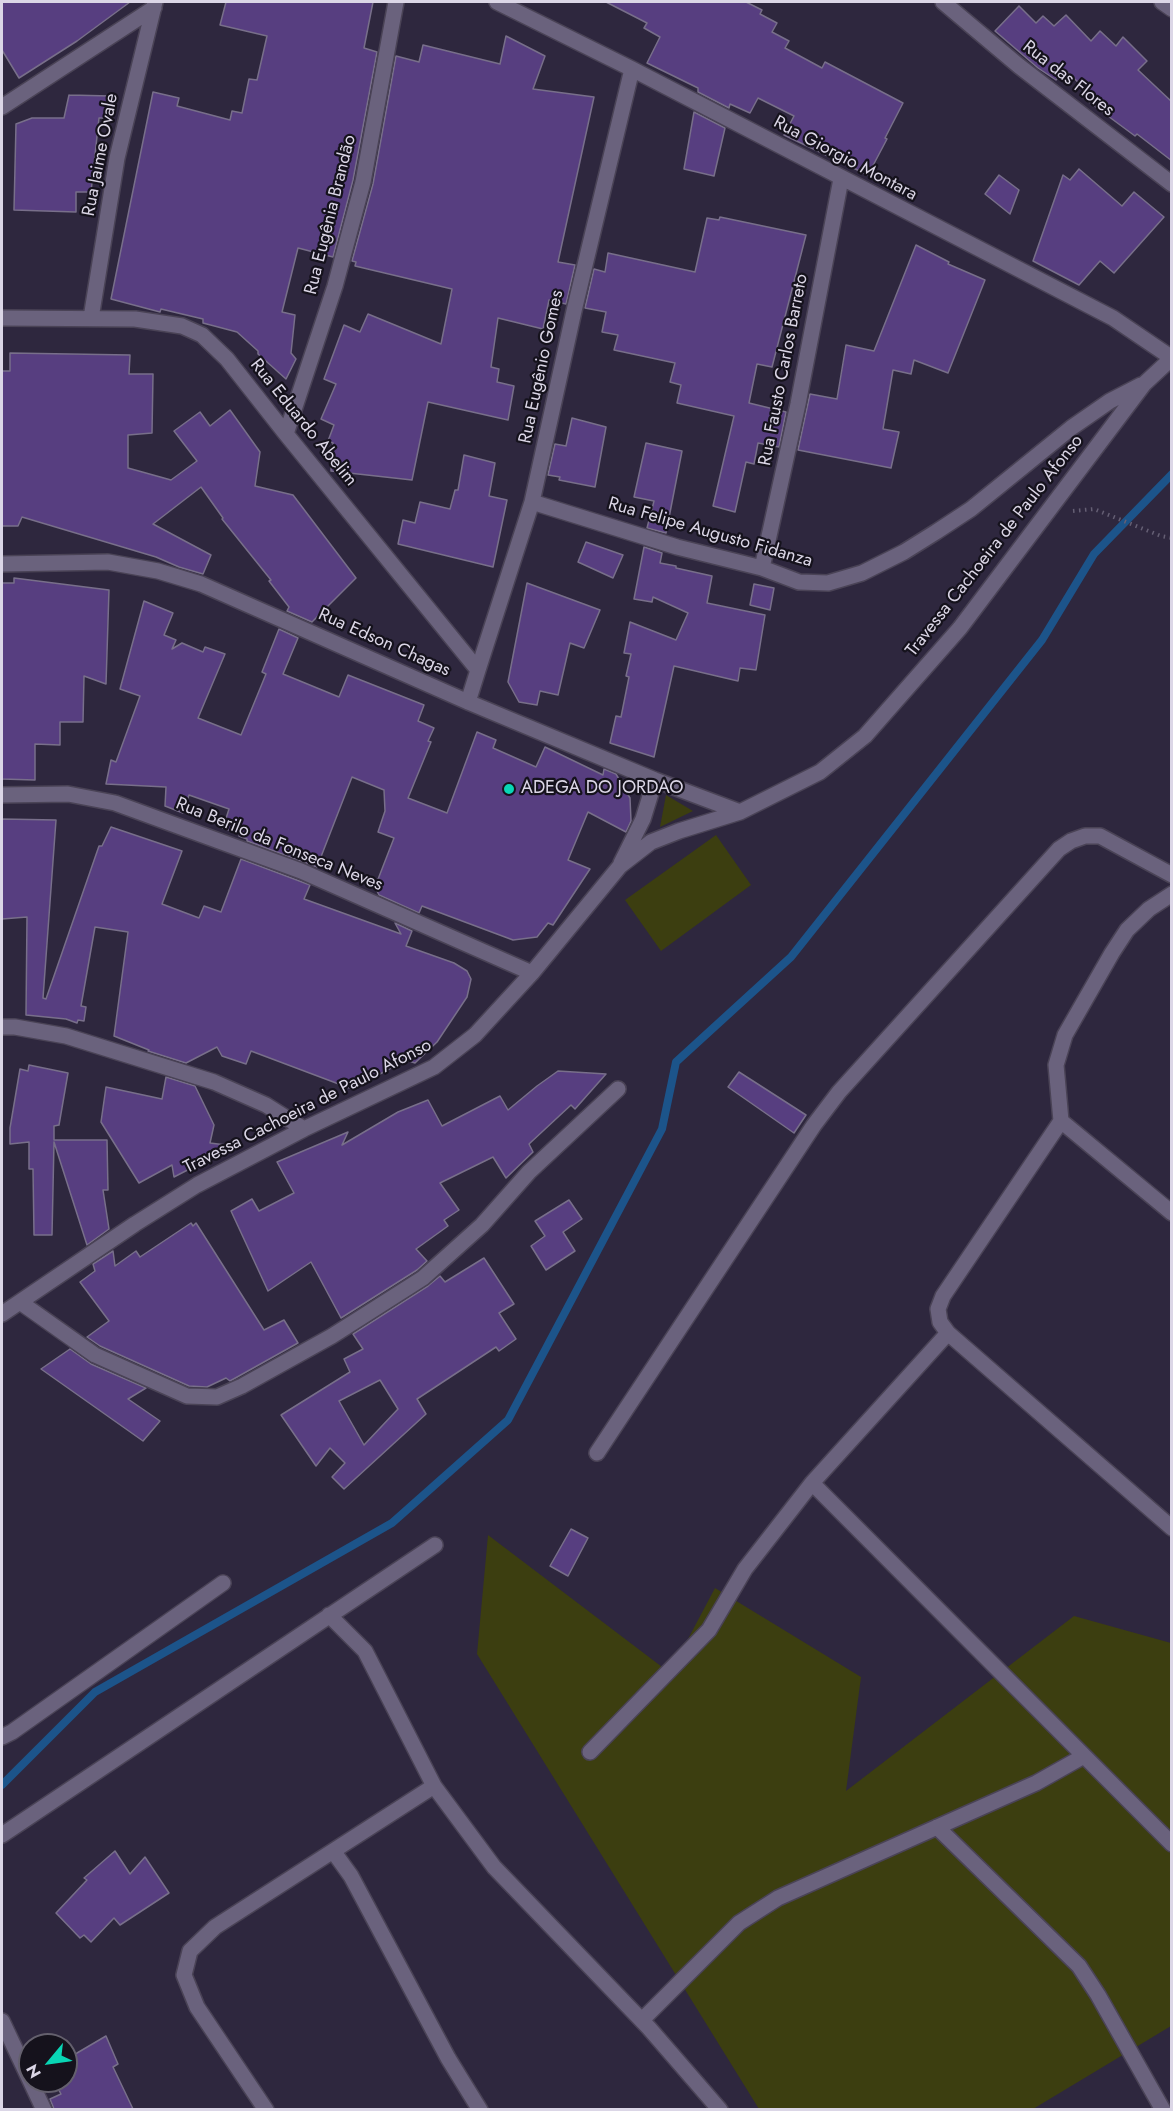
<!DOCTYPE html>
<html>
<head>
<meta charset="utf-8">
<style>
	body { margin:0 }
	#map { position:relative; width:1173px; height:2111px; overflow:hidden; background:#2e273e; font-family:Jost,sans-serif }
	canvas { display:block }
	.frame { position:absolute; inset:0; border:3px solid #dbd6e6; pointer-events:none }
	.north { position:absolute; left:18px; top:2033px; width:60px; height:60px; box-sizing:border-box; background:#15121c; border:2px solid #64606d; border-radius:50%; rotate:241deg; font-size:16px; font-weight:700; line-height:24px; text-align:center; color:#dbd6e6 }
	.north::after { content:''; display:block; margin:auto; width:21px; height:27px; background:#09d5b5; clip-path:polygon(50% 0,100% 100%,50% 72%,0 100%) }
</style>
</head>
<body>
<div id="map">
<canvas width="1173" height="2111"></canvas>
<div class="frame"></div>
<div class="north">N</div>
</div>
<script>
const g = document.querySelector('canvas').getContext('2d');
g.lineJoin = 'round';
function paint(path, color) { g.fillStyle = color; g.fill(path, 'evenodd'); }
const poly = rows => new Path2D(rows.map(r => 'M' + r).join(''));
function strokePath(path, color, width, dash) { g.strokeStyle = color; g.lineWidth = width; g.lineCap = dash ? 'butt' : 'round'; g.setLineDash(dash || []); g.stroke(path); }
function label(font, color, halo, rows, align = 'center') {
  g.font = font + ' Jost,sans-serif'; g.lineWidth = 4.5; g.setLineDash([]); g.textBaseline = 'middle'; g.strokeStyle = halo; g.fillStyle = color; for (const [text, x, y, turn = 0] of rows) {
    g.save(); g.translate(x, y); g.rotate((+turn || 0) * Math.PI / 180); g.textAlign = isNaN(turn) ? turn : align; if (halo) g.strokeText(text, 0, 0); g.fillText(text, 0, 0); g.restore();
  }
}
paint(poly([
	[666,795,693,811,660,827],
	[716,835,751,885,661,951,625,900],
	[488,1535,670,1673,715,1588,861,1677,846,1791,1074,1616,1171,1643,1171,2026,1033,2109,759,2109,477,1654]
]), '#3c3e10');
strokePath(poly([
	[2,1785,95,1692,392,1523,508,1420,662,1129,676,1062,791,957,1042,640,1094,554,1172,474]
]), '#1c548a', 8);
const building = poly([
	[2,2,130,2,77,41,19,78,2,50,2,2],
	[226,2,373,2,364,48,377,52,353,180,333,257,298,248,282,312,295,315,291,353,296,359,286,379,258,354,258,351,237,332,203,323,203,319,161,309,160,312,111,299,153,92,179,98,177,106,230,120,232,111,242,113,249,79,257,80,267,36,220,25,226,2],
	[606,2,746,2,762,10,760,14,777,23,772,32,789,41,785,48,822,68,825,62,903,103,885,138,887,139,868,175,784,135,794,116,758,98,750,113,730,104,729,108,698,92,698,88,647,63,660,37,644,28,647,23,606,2],
	[1019,6,1036,23,1043,16,1054,26,1066,15,1091,41,1100,31,1116,46,1123,37,1147,61,1138,70,1172,102,1172,161,1137,134,1135,136,1089,102,1094,97,1065,70,1056,80,1038,68,995,31,1019,6],
	[506,36,545,56,533,89,594,97,558,262,575,265,566,304,549,300,543,329,498,318,491,367,499,369,497,382,514,386,508,420,428,402,412,480,331,471,333,443,328,441,334,425,321,419,336,384,324,379,344,325,360,332,368,314,441,344,452,289,355,266,356,262,352,261,373,184,396,56,419,62,423,45,500,64,506,36],
	[69,95,111,96,106,118,99,118,91,192,76,192,76,212,14,210,16,124,32,118,64,118,69,95],
	[694,112,725,128,714,176,684,169,694,112],
	[1079,169,1122,206,1134,192,1164,217,1114,273,1100,261,1079,285,1033,261,1063,175,1070,180,1079,169],
	[999,175,1019,190,1010,214,985,194,999,175],
	[720,217,806,235,772,367,757,364,749,403,786,412,779,447,758,443,754,464,746,462,735,512,713,506,734,416,677,403,681,385,670,382,675,363,614,350,618,335,602,332,606,312,585,308,594,269,605,272,608,253,695,272,707,218,719,220,720,217],
	[916,245,949,262,948,264,985,280,948,373,914,360,911,374,893,370,883,429,899,432,891,468,798,450,810,394,837,399,846,345,874,351,916,245],
	[10,353,130,355,129,374,153,374,152,433,128,435,128,468,171,480,197,461,174,431,200,412,210,426,230,410,260,452,255,486,293,495,356,578,312,622,287,611,289,607,269,581,271,580,222,519,223,518,201,487,153,524,211,555,203,574,179,567,156,557,22,517,18,526,2,526,2,371,10,371,10,353],
	[572,418,606,427,595,487,559,480,560,477,548,475,555,444,566,446,572,418],
	[646,443,682,451,666,533,647,528,654,501,634,497,646,443],
	[464,455,495,463,489,496,507,500,493,567,398,544,403,520,415,523,420,502,450,509,455,490,458,490,464,455],
	[586,542,623,555,613,578,578,562,586,542],
	[644,547,662,553,660,563,676,566,676,568,712,576,707,603,765,615,756,670,740,668,738,681,674,666,654,757,610,743,616,716,621,717,629,677,626,676,631,654,624,653,630,622,676,640,688,613,653,597,652,602,634,599,644,547],
	[14,578,109,590,106,684,84,676,83,722,60,722,60,745,35,744,35,780,2,779,2,583,14,583,14,578],
	[527,583,600,610,584,648,570,643,558,695,540,691,537,705,519,702,508,682,527,583],
	[754,584,774,588,770,610,750,605,754,584],
	[144,601,173,613,164,635,176,640,172,649,182,643,203,652,205,647,225,654,198,718,241,735,266,674,262,672,279,629,298,638,283,674,339,697,348,675,424,705,418,721,434,728,428,741,431,742,408,798,447,813,477,732,496,740,493,748,536,767,545,747,603,775,604,769,616,774,630,798,631,821,626,832,588,812,568,860,590,869,553,925,548,923,537,937,513,940,422,906,419,913,379,895,375,887,394,838,378,832,385,811,384,790,352,777,317,867,247,841,247,839,239,836,240,834,223,828,229,809,189,795,183,813,165,806,166,787,106,784,111,760,116,762,140,696,120,689,144,601],
	[2,819,56,820,43,998,46,999,99,846,102,846,111,827,182,851,162,904,199,918,204,906,221,912,241,859,310,885,304,899,401,934,395,923,412,931,406,946,454,963,467,971,471,979,467,997,437,1042,415,1063,406,1060,352,1089,251,1051,246,1064,222,1056,217,1047,186,1063,148,1051,149,1050,114,1036,128,932,95,927,81,1006,86,1007,84,1021,78,1020,77,1023,66,1019,26,1015,27,917,2,919,2,819],
	[29,1065,68,1073,59,1125,54,1126,54,1140,107,1140,108,1190,103,1190,109,1229,87,1245,54,1142,52,1235,34,1235,33,1169,29,1169,29,1142,10,1144,10,1128,20,1069,28,1071,29,1065],
	[558,1071,606,1074,575,1109,571,1105,529,1144,533,1152,506,1178,493,1157,440,1183,459,1210,444,1220,448,1226,416,1249,427,1261,417,1270,341,1318,311,1262,268,1291,231,1211,252,1199,259,1211,294,1193,277,1162,348,1132,342,1145,398,1112,428,1100,442,1126,500,1096,508,1110,537,1086,558,1071],
	[739,1072,806,1115,794,1133,728,1087,739,1072],
	[166,1077,195,1086,214,1125,210,1143,234,1146,174,1177,172,1165,139,1183,101,1122,106,1087,162,1099,166,1077],
	[569,1200,582,1219,563,1232,575,1251,546,1270,531,1246,545,1236,535,1221,569,1200],
	[191,1223,193,1226,196,1223,264,1330,284,1320,298,1343,230,1381,226,1378,207,1387,189,1386,100,1346,87,1337,109,1321,80,1282,95,1271,93,1264,113,1251,115,1266,136,1251,140,1257,191,1223],
	[484,1258,514,1304,499,1313,516,1339,499,1351,496,1347,417,1399,426,1414,344,1489,332,1477,345,1463,330,1448,316,1466,281,1415,350,1372,344,1359,363,1349,353,1334,428,1286,440,1276,445,1282,484,1258],
	[380,1380,398,1409,364,1445,339,1401,380,1380],
	[70,1349,91,1364,146,1388,128,1399,160,1421,143,1441,41,1369,70,1349],
	[571,1529,588,1538,568,1576,550,1566,571,1529],
	[115,1851,130,1874,145,1857,169,1893,120,1925,114,1918,91,1942,84,1935,80,1938,56,1913,87,1880,84,1878,115,1851],
	[106,2036,118,2064,113,2067,133,2109,54,2109,50,2099,61,2094,54,2081,66,2081,66,2062,77,2053,106,2036]
]);
paint(building, '#573e80');
strokePath(building, '#786f8a', 1.5);
const minor = poly([
	[497,2,632,69,1113,318,1172,358],
	[943,2,1019,66,1172,184],
	[1162,2,1172,9],
	[2,107,154,8],
	[2,318,135,319,182,326,202,335,227,359,286,434,478,670,468,702],
	[91,318,117,158,155,2],
	[286,434,335,286,363,182,396,2],
	[532,502,677,547,762,568,799,582,828,583,862,573,904,552,936,532,971,509,1071,428,1110,401,1141,385],
	[2,564,108,562,158,571,201,584,468,702,655,780,740,812],
	[762,568,798,404,841,179],
	[478,670,532,502,574,311,632,69],
	[2,795,68,794,115,803,301,871,532,973],
	[621,863,643,819,655,780],
	[1172,894,1149,909,1127,930,1112,953,1065,1035,1056,1065,1061,1121,943,1296,938,1309,940,1322,948,1333,1172,1528],
	[2,1027,15,1027,66,1036,214,1082,266,1105,304,1129],
	[1061,1121,1172,1213],
	[20,1302,95,1355,187,1396,217,1397,242,1386,332,1336,423,1278,482,1225,529,1172,618,1089],
	[2,1314,135,1224,197,1185,304,1129,434,1067,475,1035,532,973,620,866,651,842,679,831,740,812,820,772,865,736,960,628,1144,384,1172,358],
	[948,1333,812,1483,1172,1844],
	[597,1453,814,1125,839,1092,1059,849,1071,841,1085,836,1100,836,1172,875],
	[329,1615,365,1651,434,1786,494,1867,649,2028,720,2110],
	[2,1737,12,1732,223,1583],
	[590,1752,709,1630,745,1569,812,1483],
	[937,1827,1079,1966,1098,1995,1163,2110],
	[2,1835,435,1545],
	[333,1851,351,1876,448,2058,480,2110],
	[642,2020,739,1923,778,1898,1036,1783,1084,1756],
	[2,2021,44,2110],
	[266,2110,197,2007,184,1975,190,1951,215,1927,434,1786]
]);
strokePath(minor, '#4a4356', 18);
strokePath(poly([
	[1073,511,1094,509,1161,536,1172,538]
]), '#655f74', 4, [1.5, 4.5]);
strokePath(minor, '#6a627d', 15);
for (const [x, y, r, color] of [
	[509,789,6,"#09d5b5"]
]) { const dot = new Path2D(); dot.arc(x, y, r, 0, 2 * Math.PI); g.fillStyle = color; g.fill(dot); strokePath(dot, '#15121c', 2); }
label('18px', '#dbd6e6', '#15121c', [
	["Rua das Flores",1068,79,38],
	["Rua Jaime Ovale",101,155,-79],
	["Rua Giorgio Montara",845,159,28],
	["Rua Eugênia Brandão",331,215,-76],
	["Rua Eugênio Gomes",542,367,-78],
	["Rua Fausto Carlos Barreto",784,370,-79],
	["Rua Eduardo Abelim",303,423,51],
	["Rua Felipe Augusto Fidanza",710,533,16],
	["Travessa Cachoeira de Paulo Afonso",995,546,-52],
	["Rua Edson Chagas",384,643,24],
	["Rua Berilo da Fonseca Neves",279,845,22],
	["Travessa Cachoeira de Paulo Afonso",308,1107,-27]
]);
label('18px', '#dbd6e6', '#15121c', [
	["ADEGA DO JORDAO",521,789]
], 'left');
</script>
</body>
</html>
